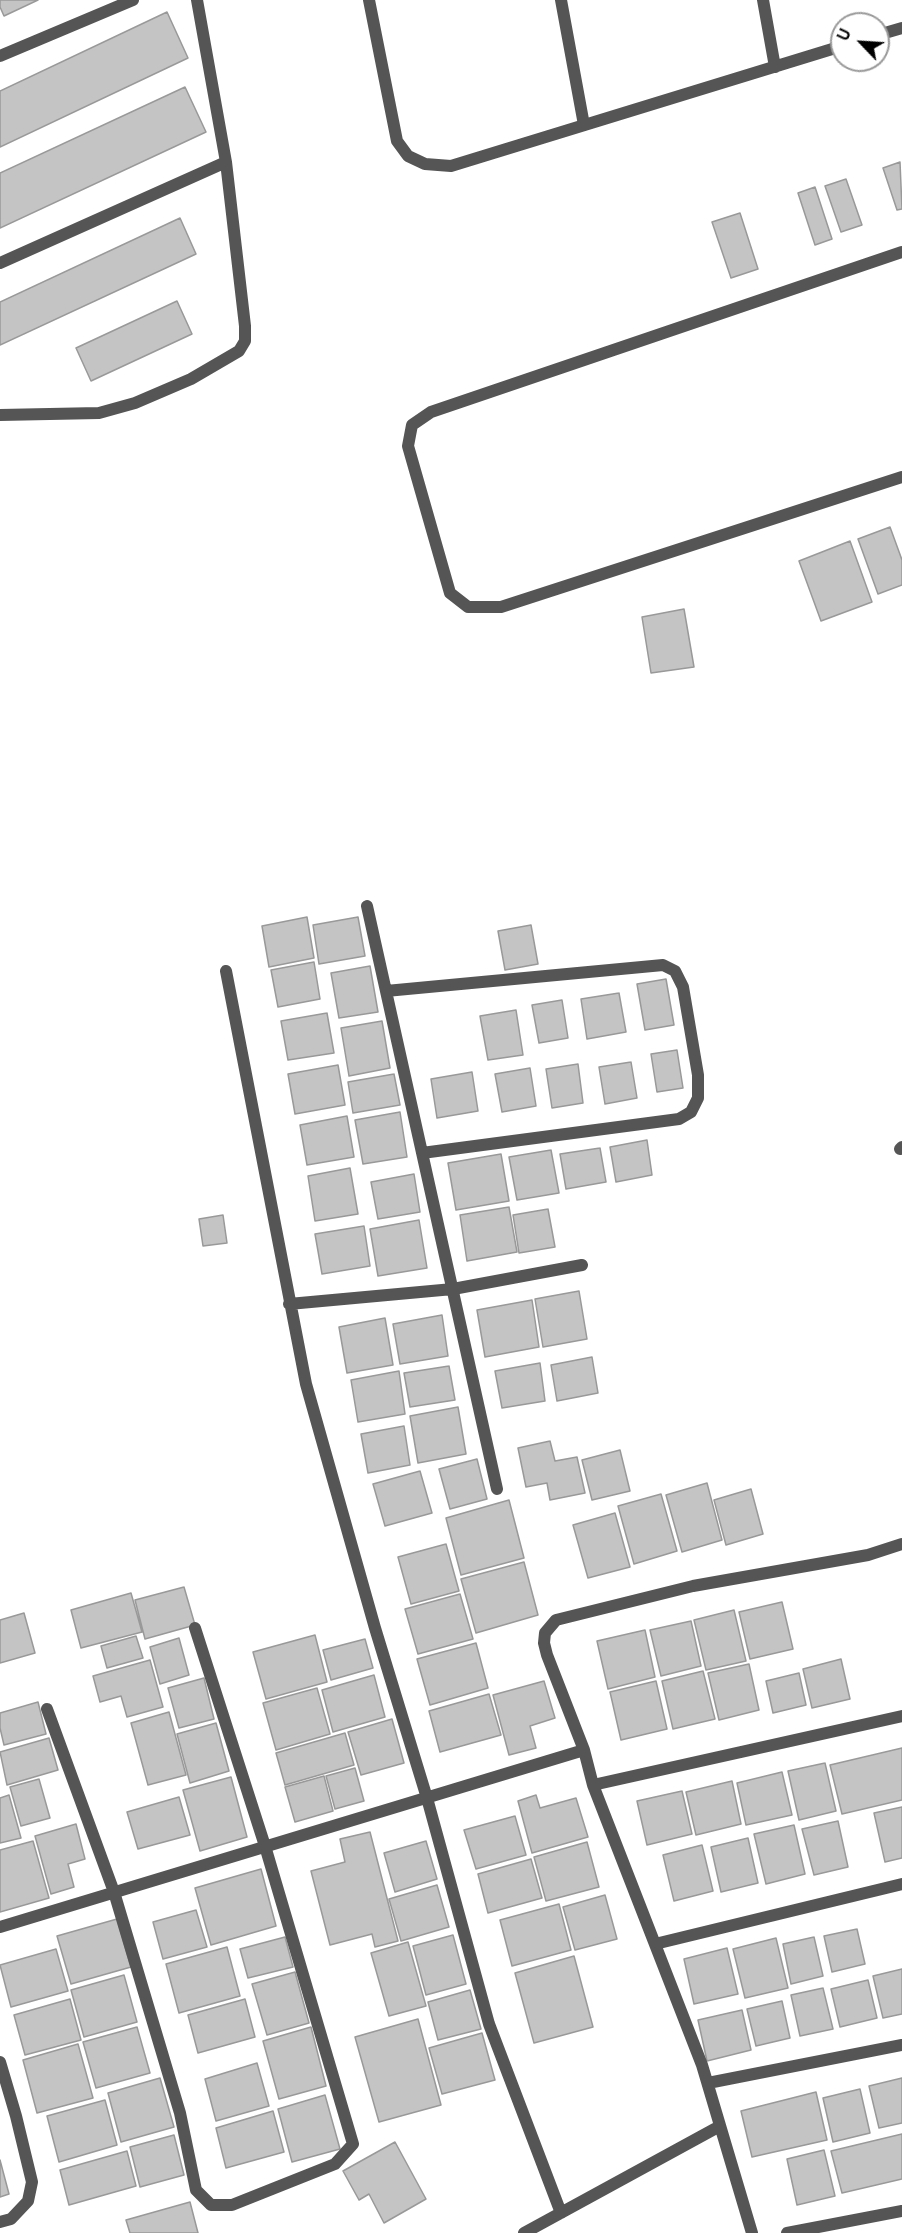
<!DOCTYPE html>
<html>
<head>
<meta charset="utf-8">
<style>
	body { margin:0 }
	#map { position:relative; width:902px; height:2233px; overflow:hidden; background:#fff; font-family:Overpass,sans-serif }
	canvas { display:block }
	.north { position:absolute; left:830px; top:12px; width:60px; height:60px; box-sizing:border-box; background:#fff; border:2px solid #999; border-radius:50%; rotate:295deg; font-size:16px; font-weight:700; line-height:24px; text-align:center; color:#000 }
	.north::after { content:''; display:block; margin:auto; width:21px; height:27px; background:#000; clip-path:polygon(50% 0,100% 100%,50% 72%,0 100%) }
</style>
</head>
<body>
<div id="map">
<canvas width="902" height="2233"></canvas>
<div class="north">U</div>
</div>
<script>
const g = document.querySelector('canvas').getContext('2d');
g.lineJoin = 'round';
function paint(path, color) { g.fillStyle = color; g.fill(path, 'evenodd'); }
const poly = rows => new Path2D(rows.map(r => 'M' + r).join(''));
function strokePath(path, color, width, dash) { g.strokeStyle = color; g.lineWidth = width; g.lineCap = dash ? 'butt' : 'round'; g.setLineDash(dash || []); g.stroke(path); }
const building = poly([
	[0,0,38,0,4,16,0,7,0,0],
	[167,12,188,58,0,147,0,91,167,12],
	[185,87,206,132,0,228,0,173,185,87],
	[900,162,902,209,897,210,883,168,900,162],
	[846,179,862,225,841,232,825,186,846,179],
	[815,187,832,239,815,245,798,193,815,187],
	[740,213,758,269,731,278,712,222,740,213],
	[180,218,196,254,0,345,0,302,180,218],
	[177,301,192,334,91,381,76,348,177,301],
	[890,527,902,560,902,585,878,594,858,539,890,527],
	[850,541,872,602,821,621,799,561,850,541],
	[684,609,694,667,651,673,642,617,684,609],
	[307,917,314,958,269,967,262,926,307,917],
	[358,917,365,956,319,964,313,925,358,917],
	[531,925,538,964,505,970,498,931,531,925],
	[314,962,320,999,278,1007,271,970,314,962],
	[370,966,378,1012,339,1018,331,973,370,966],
	[666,979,674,1025,645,1030,637,984,666,979],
	[619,993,626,1032,587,1039,581,999,619,993],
	[562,1000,568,1038,539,1043,532,1005,562,1000],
	[516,1010,523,1055,488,1060,480,1016,516,1010],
	[327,1013,334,1053,288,1060,281,1021,327,1013],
	[382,1021,390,1068,349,1076,341,1028,382,1021],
	[677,1050,683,1088,657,1092,651,1054,677,1050],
	[631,1062,637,1098,605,1104,599,1067,631,1062],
	[578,1064,583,1103,552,1108,546,1069,578,1064],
	[338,1065,345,1105,295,1114,288,1074,338,1065],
	[530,1068,536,1106,502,1112,495,1074,530,1068],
	[472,1072,478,1111,437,1118,431,1079,472,1072],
	[394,1074,400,1105,353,1113,348,1082,394,1074],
	[400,1112,407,1157,363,1164,355,1120,400,1112],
	[347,1116,354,1157,307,1165,300,1125,347,1116],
	[647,1140,652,1175,616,1182,610,1147,647,1140],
	[600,1148,606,1182,566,1189,560,1154,600,1148],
	[551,1150,559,1193,517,1200,509,1157,551,1150],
	[501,1154,509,1201,456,1210,448,1163,501,1154],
	[350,1168,358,1214,315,1221,308,1176,350,1168],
	[414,1174,420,1212,378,1219,371,1182,414,1174],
	[509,1207,517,1252,467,1261,460,1215,509,1207],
	[548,1209,555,1247,519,1253,513,1215,548,1209],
	[223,1215,227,1243,203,1246,199,1219,223,1215],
	[419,1220,427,1268,378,1276,370,1229,419,1220],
	[364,1226,370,1266,322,1274,315,1234,364,1226],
	[579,1291,587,1339,543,1347,535,1299,579,1291],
	[532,1300,539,1347,485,1357,477,1310,532,1300],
	[442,1315,448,1356,400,1364,393,1324,442,1315],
	[385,1318,393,1365,347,1373,339,1327,385,1318],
	[592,1357,598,1393,557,1401,551,1365,592,1357],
	[540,1363,545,1401,502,1408,495,1371,540,1363],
	[449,1366,455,1400,410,1407,404,1373,449,1366],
	[399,1371,405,1414,358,1422,351,1380,399,1371],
	[458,1407,466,1454,418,1463,410,1416,458,1407],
	[404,1426,410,1465,368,1473,361,1434,404,1426],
	[550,1441,555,1461,577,1457,585,1493,550,1500,547,1483,526,1487,518,1448,550,1441],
	[620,1450,630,1491,592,1500,582,1460,620,1450],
	[477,1459,487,1499,450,1509,439,1469,477,1459],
	[420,1471,432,1513,385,1526,373,1484,420,1471],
	[707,1483,722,1540,682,1552,666,1495,707,1483],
	[751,1489,763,1534,726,1545,714,1500,751,1489],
	[661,1494,677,1551,634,1564,618,1506,661,1494],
	[509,1500,524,1558,461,1575,446,1518,509,1500],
	[615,1513,630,1567,588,1578,573,1525,615,1513],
	[446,1544,459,1591,411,1604,398,1557,446,1544],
	[524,1562,538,1615,476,1633,461,1579,524,1562],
	[184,1587,195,1625,145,1639,135,1600,184,1587],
	[131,1593,142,1632,81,1648,71,1610,131,1593],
	[460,1594,473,1639,418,1654,405,1609,460,1594],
	[782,1602,793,1649,750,1659,739,1612,782,1602],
	[734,1610,746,1661,706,1670,694,1620,734,1610],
	[24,1613,35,1653,0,1663,0,1620,24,1613],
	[691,1621,701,1666,661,1676,650,1630,691,1621],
	[645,1630,655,1677,608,1689,597,1641,645,1630],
	[315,1635,327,1682,266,1699,253,1652,315,1635],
	[136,1636,143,1658,107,1668,101,1646,136,1636],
	[179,1638,189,1675,160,1684,150,1647,179,1638],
	[365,1639,373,1668,331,1680,323,1650,365,1639],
	[476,1643,488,1688,430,1705,417,1659,476,1643],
	[841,1659,850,1699,812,1708,803,1669,841,1659],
	[150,1660,163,1707,127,1717,121,1696,100,1702,93,1676,150,1660],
	[749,1664,759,1710,719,1720,708,1673,749,1664],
	[703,1671,715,1719,673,1729,662,1681,703,1671],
	[799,1673,806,1705,773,1713,766,1681,799,1673],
	[374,1675,385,1717,333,1732,322,1690,374,1675],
	[204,1678,214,1719,179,1728,168,1688,204,1678],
	[544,1681,555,1718,530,1726,536,1748,509,1755,493,1695,544,1681],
	[656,1681,667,1729,621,1740,610,1692,656,1681],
	[317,1688,330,1734,276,1750,263,1703,317,1688],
	[489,1694,501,1735,440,1752,429,1711,489,1694],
	[38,1702,46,1734,4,1745,0,1728,0,1713,38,1702],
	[169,1712,186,1775,148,1785,131,1723,169,1712],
	[392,1719,404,1763,361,1775,348,1732,392,1719],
	[216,1723,229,1771,190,1783,177,1734,216,1723],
	[345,1733,354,1765,285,1785,276,1753,345,1733],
	[49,1738,58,1770,7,1785,0,1752,49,1738],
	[902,1748,902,1800,842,1814,830,1765,902,1748],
	[825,1763,836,1811,799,1820,788,1771,825,1763],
	[355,1768,364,1801,335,1809,326,1776,355,1768],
	[782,1772,792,1815,746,1825,737,1783,782,1772],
	[324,1776,333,1811,295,1822,285,1787,324,1776],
	[231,1777,247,1837,200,1851,183,1790,231,1777],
	[39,1779,50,1818,21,1826,10,1787,39,1779],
	[732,1781,741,1824,696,1835,686,1792,732,1781],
	[682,1791,692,1834,647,1845,637,1801,682,1791],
	[9,1795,21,1838,0,1843,0,1798,9,1795],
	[536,1795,540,1808,576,1798,588,1837,532,1853,518,1801,536,1795],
	[179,1797,190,1835,138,1849,127,1812,179,1797],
	[902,1807,902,1858,885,1862,874,1813,902,1807],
	[515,1816,526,1855,476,1869,464,1830,515,1816],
	[838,1821,848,1867,814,1875,802,1829,838,1821],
	[76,1824,85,1859,68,1864,74,1887,51,1894,35,1836,76,1824],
	[794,1825,805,1874,766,1884,754,1834,794,1825],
	[370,1832,398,1941,375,1947,372,1934,330,1945,311,1871,345,1862,340,1839,370,1832],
	[748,1838,758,1883,721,1892,711,1847,748,1838],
	[33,1841,49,1898,0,1912,0,1850,33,1841],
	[426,1841,437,1879,395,1892,384,1853,426,1841],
	[587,1842,599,1887,546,1901,534,1857,587,1842],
	[702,1845,713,1891,674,1901,663,1855,702,1845],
	[531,1859,542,1898,488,1913,478,1874,531,1859],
	[261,1869,276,1926,211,1945,195,1888,261,1869],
	[437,1885,449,1927,401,1941,389,1899,437,1885],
	[605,1895,617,1939,575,1950,563,1907,605,1895],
	[559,1904,571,1950,512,1966,500,1920,559,1904],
	[196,1910,207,1947,163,1959,153,1922,196,1910],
	[117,1919,131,1967,71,1984,57,1936,117,1919],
	[857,1929,865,1964,832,1972,824,1936,857,1929],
	[453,1935,466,1984,426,1995,413,1946,453,1935],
	[285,1937,293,1967,248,1978,240,1949,285,1937],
	[814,1937,823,1976,791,1984,783,1944,814,1937],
	[776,1938,788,1988,745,1998,733,1949,776,1938],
	[408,1942,426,2006,389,2016,371,1953,408,1942],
	[227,1947,240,1996,179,2013,166,1964,227,1947],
	[727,1948,738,1994,694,2004,684,1959,727,1948],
	[56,1949,68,1991,11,2007,0,1965,56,1949],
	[574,1956,593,2027,534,2043,515,1973,574,1956],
	[902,1969,902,2014,883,2018,873,1976,902,1969],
	[295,1972,309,2023,267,2035,252,1984,295,1972],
	[124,1975,137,2022,84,2037,71,1990,124,1975],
	[868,1980,877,2018,840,2027,831,1989,868,1980],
	[823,1988,833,2029,800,2036,791,1995,823,1988],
	[470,1990,481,2029,438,2040,428,2002,470,1990],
	[70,1999,81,2040,25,2055,14,2015,70,1999],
	[245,1999,255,2037,198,2053,188,2015,245,1999],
	[782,2001,790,2038,756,2046,747,2009,782,2001],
	[742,2010,751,2050,707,2061,698,2020,742,2010],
	[418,2019,441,2105,379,2122,355,2037,418,2019],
	[137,2027,150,2073,96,2088,83,2042,137,2027],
	[311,2027,326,2086,279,2099,263,2041,311,2027],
	[482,2033,495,2080,442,2094,429,2048,482,2033],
	[78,2044,93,2098,37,2113,23,2060,78,2044],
	[257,2063,269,2106,216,2121,205,2079,257,2063],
	[160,2078,174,2127,121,2142,108,2093,160,2078],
	[902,2078,902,2123,879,2128,869,2086,902,2078],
	[860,2089,870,2133,833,2142,823,2098,860,2089],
	[816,2092,827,2140,752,2157,741,2111,816,2092],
	[325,2095,340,2149,292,2162,278,2109,325,2095],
	[105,2100,117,2145,59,2162,47,2116,105,2100],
	[273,2111,284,2152,226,2168,216,2128,273,2111],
	[902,2134,902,2179,842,2193,831,2151,902,2134],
	[174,2135,184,2175,140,2187,130,2147,174,2135],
	[395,2142,426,2199,384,2223,369,2194,359,2200,343,2171,395,2142],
	[824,2150,835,2196,797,2205,787,2159,824,2150],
	[127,2151,136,2186,69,2205,60,2170,127,2151],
	[0,2160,9,2194,0,2197,0,2160],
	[190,2202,198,2233,130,2233,126,2220,190,2202]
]);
paint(building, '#c4c4c4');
strokePath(building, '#999', 1.5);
strokePath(poly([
	[369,0,397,141,408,156,425,164,451,166,842,46],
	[561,0,584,125],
	[763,0,775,67],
	[878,35,902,28],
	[0,56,133,0],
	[902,252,431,412,412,425,408,446,450,593,468,607,501,607,902,477],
	[0,263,226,162],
	[0,415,99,413,135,403,191,379,239,351,245,341,245,326,226,162,197,0],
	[367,906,497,1489],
	[226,971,306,1384,375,1628,427,1798,489,2024,561,2213],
	[386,991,663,965,675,971,683,987,698,1075,698,1098,691,1112,679,1119,422,1153],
	[900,1149,902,1147],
	[289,1304,453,1289,582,1265],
	[47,1709,114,1892,180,2113,196,2190,211,2205,232,2205,335,2164,353,2144,265,1846,195,1628],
	[593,1785,902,1716],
	[0,1927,584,1750],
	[655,1944,902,1884],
	[0,2062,16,2116,32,2182,28,2201,11,2219,0,2222],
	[708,2083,902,2045],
	[524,2233,720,2126],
	[752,2233,702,2065,593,1785,584,1750,547,1655,544,1643,545,1633,556,1620,693,1586,868,1555,902,1544],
	[787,2233,902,2211]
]), '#555', 12);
</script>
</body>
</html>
